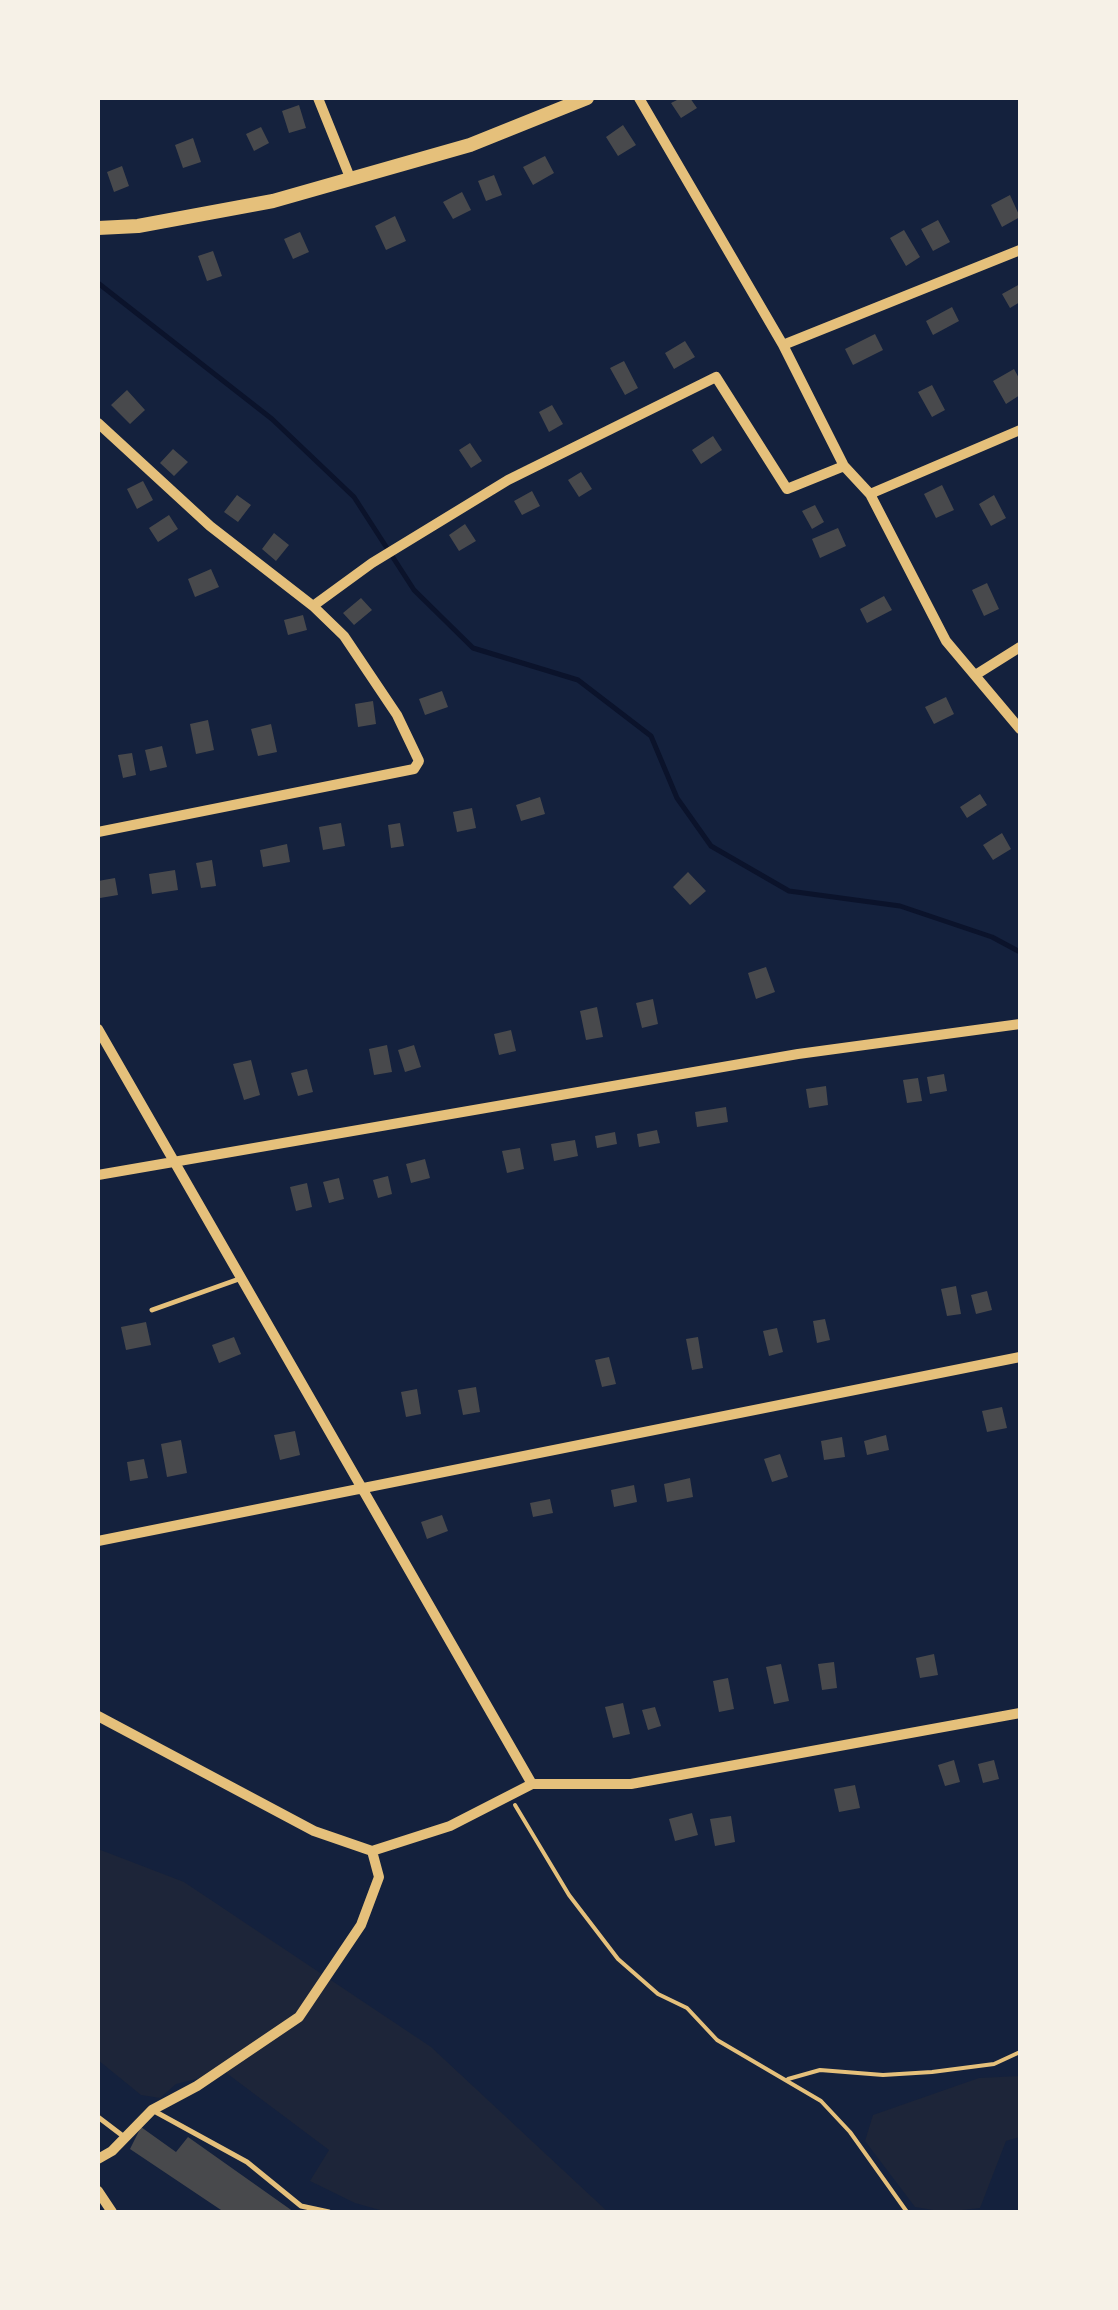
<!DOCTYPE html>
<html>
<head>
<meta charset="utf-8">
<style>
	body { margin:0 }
	#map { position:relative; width:1118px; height:2310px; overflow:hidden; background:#14213d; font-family:"Source Serif 4",serif }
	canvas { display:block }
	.frame { position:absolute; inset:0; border:100px solid #f6f1e7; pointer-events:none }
</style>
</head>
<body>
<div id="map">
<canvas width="1118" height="2310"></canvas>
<div class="frame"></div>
</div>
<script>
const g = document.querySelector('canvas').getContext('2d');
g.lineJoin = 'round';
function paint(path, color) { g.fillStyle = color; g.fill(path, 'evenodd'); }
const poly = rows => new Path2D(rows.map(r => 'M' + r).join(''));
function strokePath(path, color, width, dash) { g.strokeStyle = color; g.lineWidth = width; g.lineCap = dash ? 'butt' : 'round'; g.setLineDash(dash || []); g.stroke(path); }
paint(poly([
	[98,1849,184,1882,431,2047,608,2212,387,2212,355,2203,310,2181,329,2150,225,2072,176,2084,160,2098,141,2095,98,2060],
	[1020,2076,1020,2137,1006,2141,980,2208,945,2212,915,2207,865,2141,873,2115,979,2078]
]), '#1d2539');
strokePath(poly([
	[98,283,272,419,354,497,414,590,473,648,578,680,651,736,677,798,711,846,789,891,900,906,992,937,1020,952]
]), '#0b132b', 5);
paint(poly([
	[681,98,690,98,697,108,681,118,671,103],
	[299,105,306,128,289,133,282,111],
	[623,125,636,145,618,156,606,137],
	[261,127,269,143,254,151,246,134],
	[193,138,201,162,183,168,175,145],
	[545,156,554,173,533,185,523,167],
	[122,166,129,186,114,192,107,172],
	[494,175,502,195,486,201,478,181],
	[462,192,471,210,453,219,443,202],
	[1010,195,1020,217,1002,227,991,205],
	[395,216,406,241,386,250,375,226],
	[938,220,950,242,933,251,921,229],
	[904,230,920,257,906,266,890,238],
	[300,232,309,252,293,259,284,239],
	[213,251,222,276,207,281,198,256],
	[1020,284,1020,302,1010,308,1002,294],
	[952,307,959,321,933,335,926,321],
	[875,334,883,350,853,365,845,349],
	[685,341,695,357,674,369,665,353],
	[624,361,638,388,625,395,610,368],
	[1014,369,1020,380,1020,395,1006,404,993,381],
	[932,385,945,410,932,417,918,392],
	[127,390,145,410,130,424,111,405],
	[552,405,563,424,549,432,539,412],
	[713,436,722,450,701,464,692,450],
	[470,443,482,461,471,468,459,450],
	[173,449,188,462,174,476,160,463],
	[581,472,592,489,579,497,568,480],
	[143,481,153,500,137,509,127,489],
	[942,485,954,510,936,518,924,494],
	[532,491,540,506,522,515,514,501],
	[237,495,251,505,238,522,224,512],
	[994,495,1006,518,991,526,979,504],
	[815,505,824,522,812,529,802,511],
	[169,515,178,529,158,542,149,528],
	[465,524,476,541,459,551,449,535],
	[838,528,846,546,820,558,812,539],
	[274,533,289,545,276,561,262,549],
	[211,569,219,587,195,597,188,579],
	[987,583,999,609,984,616,972,590],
	[884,596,892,610,867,623,860,609],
	[361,598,372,610,354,625,343,613],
	[303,615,307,630,288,635,284,620],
	[442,691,448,707,425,715,419,699],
	[946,697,954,714,934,724,925,707],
	[373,701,376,724,358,727,355,704],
	[208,720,214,750,196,754,190,724],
	[271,724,277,752,258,756,251,729],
	[162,746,167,767,150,771,145,750],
	[132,753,136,775,123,778,118,755],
	[980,794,987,805,967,818,960,807],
	[540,797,545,814,521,821,516,805],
	[472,808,476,828,457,832,453,812],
	[341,823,345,846,323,850,319,827],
	[400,823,404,846,391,848,388,825],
	[1002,833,1011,849,993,860,983,845],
	[287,844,290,862,263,867,260,850],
	[212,860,216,886,201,888,196,863],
	[175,870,178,890,152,894,149,874],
	[688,872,706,891,690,905,673,887],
	[115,878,118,895,100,898,98,881],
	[766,967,775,992,756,999,748,973],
	[653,999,658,1024,642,1028,636,1003],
	[597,1007,603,1037,586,1040,580,1011],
	[511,1030,516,1051,499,1055,494,1034],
	[387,1045,392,1072,374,1075,369,1049],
	[414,1045,421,1067,405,1072,398,1050],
	[251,1060,260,1095,244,1100,233,1064],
	[307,1069,313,1092,298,1096,291,1073],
	[944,1074,947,1091,930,1094,927,1077],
	[918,1078,922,1101,907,1103,903,1080],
	[826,1086,828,1105,809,1108,806,1089],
	[726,1107,728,1122,697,1127,695,1112],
	[657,1130,660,1143,639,1147,637,1134],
	[615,1132,617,1144,597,1148,595,1136],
	[575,1140,578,1156,554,1161,551,1144],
	[520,1148,524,1169,507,1173,502,1151],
	[425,1159,430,1178,411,1183,406,1164],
	[388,1176,392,1194,378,1198,373,1180],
	[339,1178,344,1199,329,1203,323,1182],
	[307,1183,312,1207,296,1211,290,1187],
	[956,1286,961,1314,947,1316,941,1289],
	[987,1291,992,1310,976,1314,971,1295],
	[825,1319,830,1340,817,1343,813,1321],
	[146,1322,151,1345,126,1350,121,1327],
	[777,1328,783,1352,769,1356,763,1331],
	[234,1337,241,1354,219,1363,212,1345],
	[698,1337,703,1368,692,1370,686,1339],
	[609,1357,616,1384,602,1387,595,1360],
	[476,1387,480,1412,463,1415,458,1390],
	[417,1389,421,1414,406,1417,401,1392],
	[1002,1407,1007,1428,987,1432,982,1411],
	[295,1431,300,1455,280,1460,274,1435],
	[886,1435,889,1450,867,1455,864,1441],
	[842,1437,845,1457,824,1460,821,1441],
	[181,1440,187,1473,167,1477,161,1444],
	[780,1454,788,1477,772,1482,764,1459],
	[144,1459,148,1478,130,1481,127,1462],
	[690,1478,693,1497,667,1502,664,1484],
	[634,1485,637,1502,614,1507,611,1490],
	[550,1499,553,1513,533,1517,530,1503],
	[442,1515,448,1531,427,1539,421,1522],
	[934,1654,938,1675,920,1678,916,1658],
	[834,1662,837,1688,822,1690,818,1664],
	[781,1664,789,1701,774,1704,766,1667],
	[728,1678,734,1709,719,1712,713,1681],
	[623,1703,630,1734,613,1738,605,1707],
	[655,1707,661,1726,648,1730,642,1710],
	[954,1760,960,1782,945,1786,938,1765],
	[994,1760,999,1779,983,1783,978,1764],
	[855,1785,860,1808,839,1812,834,1789],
	[692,1813,698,1835,675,1841,669,1819],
	[731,1816,735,1842,715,1846,710,1819],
	[141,2127,176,2152,188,2137,294,2212,224,2212,130,2149]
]), '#48494c');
strokePath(poly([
	[515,1805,569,1895,618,1959,658,1994,687,2008,717,2040,821,2101,850,2132,907,2212],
	[788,2079,820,2070,883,2075,932,2072,994,2064,1020,2052]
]), '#e5c07b', 4);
strokePath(poly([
	[152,1310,239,1279],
	[154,2111,247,2162,301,2206,329,2212],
	[98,2117,123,2136]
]), '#e5c07b', 5);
strokePath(poly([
	[318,98,351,180],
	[639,98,783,345,844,466,870,494,946,641,1020,729],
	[783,345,1020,250],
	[98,423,210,526,313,606,344,636,397,715,419,761,414,769,98,832],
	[870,494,1020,430],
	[313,606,372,563,508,480,716,377,787,489,844,466],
	[977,674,1020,647],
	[98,1029,532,1784],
	[98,1175,798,1054,1020,1024],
	[98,1541,1020,1357],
	[98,1716,314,1831,372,1851,450,1826,532,1784],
	[532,1784,631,1784,1020,1713],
	[98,2159,112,2151,152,2110,197,2086,299,2017,361,1925,379,1877,372,1851],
	[98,2191,112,2212]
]), '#e5c07b', 10);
strokePath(poly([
	[98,228,138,226,273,201,470,145,587,98]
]), '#e5c07b', 14);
</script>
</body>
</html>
